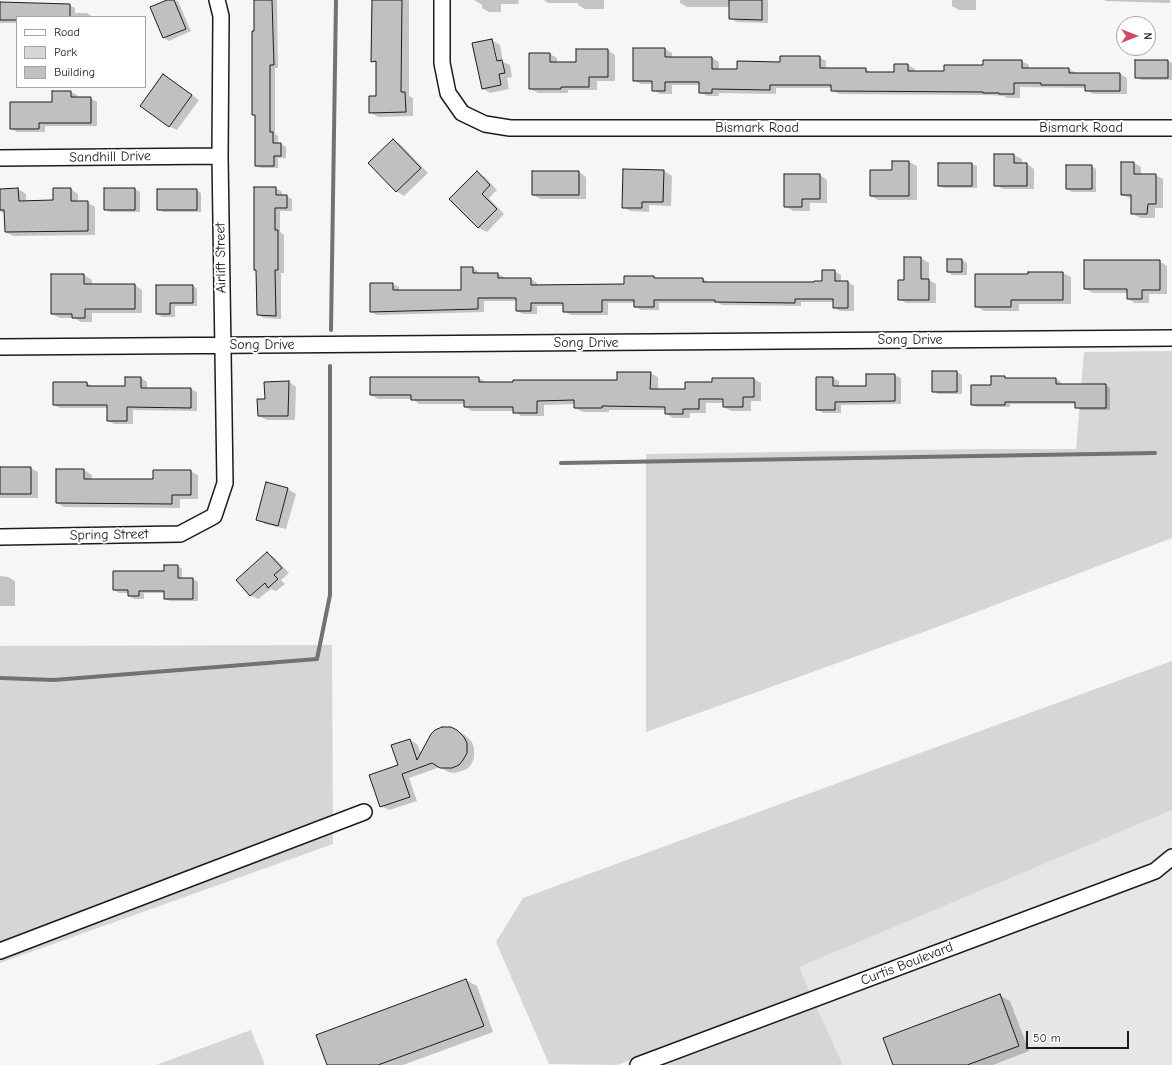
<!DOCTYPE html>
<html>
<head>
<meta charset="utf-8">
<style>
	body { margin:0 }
	#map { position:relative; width:1172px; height:1065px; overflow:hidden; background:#f6f6f6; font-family:"Comic Neue",sans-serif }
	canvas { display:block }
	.legend { position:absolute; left:16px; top:16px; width:130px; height:72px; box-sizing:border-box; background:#fff; border:1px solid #a4a4a4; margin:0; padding:5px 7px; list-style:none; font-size:12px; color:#1c1c1c }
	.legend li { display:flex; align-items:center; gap:8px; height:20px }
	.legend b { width:20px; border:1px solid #a4a4a4 }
	.north { position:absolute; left:1116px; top:16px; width:40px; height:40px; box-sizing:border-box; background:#fff; border:1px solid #a4a4a4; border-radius:50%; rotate:90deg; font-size:11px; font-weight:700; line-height:16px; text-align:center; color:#1c1c1c }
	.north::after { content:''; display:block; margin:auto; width:14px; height:18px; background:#d1495b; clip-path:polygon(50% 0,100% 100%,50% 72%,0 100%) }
	.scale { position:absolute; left:1026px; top:1031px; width:103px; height:18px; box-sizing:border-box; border:2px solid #1c1c1c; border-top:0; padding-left:5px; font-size:12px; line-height:14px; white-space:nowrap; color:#1c1c1c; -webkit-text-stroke:3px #fff; paint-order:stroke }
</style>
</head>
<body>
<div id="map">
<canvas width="1172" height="1065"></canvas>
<ul class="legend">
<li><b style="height:5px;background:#fff"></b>Road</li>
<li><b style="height:11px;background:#d6d6d6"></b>Park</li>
<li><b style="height:11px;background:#c0c0c0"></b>Building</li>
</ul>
<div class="north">N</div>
<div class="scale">50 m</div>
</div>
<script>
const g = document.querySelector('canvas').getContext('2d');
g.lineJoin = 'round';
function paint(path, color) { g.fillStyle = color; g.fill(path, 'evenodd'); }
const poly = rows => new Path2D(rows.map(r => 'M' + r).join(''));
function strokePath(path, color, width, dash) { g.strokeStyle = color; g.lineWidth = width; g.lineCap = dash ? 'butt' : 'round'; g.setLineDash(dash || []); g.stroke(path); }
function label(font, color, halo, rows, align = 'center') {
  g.font = font + ' "Comic Neue",sans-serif'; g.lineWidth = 4; g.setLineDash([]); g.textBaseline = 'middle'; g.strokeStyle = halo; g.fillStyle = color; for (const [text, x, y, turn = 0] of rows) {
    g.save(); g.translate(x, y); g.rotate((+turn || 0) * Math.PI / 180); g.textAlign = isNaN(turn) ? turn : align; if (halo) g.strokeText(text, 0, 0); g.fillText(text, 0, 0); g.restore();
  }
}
paint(poly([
	[1172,810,1172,843,1171,849,1150,865,810,993,798,967],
	[1172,867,1172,1065,843,1065,816,1006]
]), '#e6e6e6');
paint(poly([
	[1172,351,1172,538,929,630,646,732,646,454,979,449,1076,449,1084,352],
	[332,645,333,844,0,963,0,646],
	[1172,661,1172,810,799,967,810,993,617,1065,549,1064,496,942,523,898],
	[816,1006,843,1065,658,1065],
	[251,1030,265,1065,156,1065]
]), '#d6d6d6');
paint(poly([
	[169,0,178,1,191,31,169,41,164,38,151,8],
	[254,0,277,0,278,68,275,68,275,134,278,136,278,144,281,144,286,147,286,158,278,158,278,168,261,168,256,166,256,116,253,114],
	[373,0,409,0,409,96,413,98,413,116,378,117,370,112,377,97,377,63,372,61],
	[474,0,518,0,519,4,501,4,501,12,489,12,482,8,482,5],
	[544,0,604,0,604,9,585,9,578,5,578,3,548,3],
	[680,0,768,0,768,23,737,22,730,18,730,7,687,7,680,3],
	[952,0,976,0,976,10,959,10,952,6],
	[1104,0,1170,0,1170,3,1106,1],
	[0,3,69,5,75,8,75,13,87,13,93,17,17,17,17,23,0,23],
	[492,40,500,45,503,62,510,65,512,77,507,78,509,89,490,93,482,88],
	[492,44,494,44,499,66,497,66],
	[665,49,672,53,672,58,712,58,719,62,719,70,738,70,819,57,826,61,826,69,865,69,872,73,895,73,895,65,908,65,915,69,915,72,945,72,1022,61,1029,65,1029,69,1069,69,1076,73,1076,74,1120,74,1127,78,1127,94,1093,94,1086,90,1086,88,1020,87,1020,98,1007,98,1004,96,989,95,839,94,832,90,832,88,776,88,776,94,719,93,719,96,707,96,700,92,700,85,672,85,672,94,660,94,653,90,653,84,641,84,634,80],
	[608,50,615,55,615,81,597,81,597,90,568,90,568,93,538,93,530,89,550,54,557,58,557,63,577,63],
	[1136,61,1168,61,1172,63,1172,80,1141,80,1136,77],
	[164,75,199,100,177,130,169,126],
	[71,92,77,95,77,98,90,98,97,102,97,126,45,126,45,132,17,132,11,128],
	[394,140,401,145,428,173,404,196,396,191],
	[1014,155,1022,159,1022,164,1027,164,1034,169,1034,189,1003,189,995,185],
	[909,162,917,166,917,200,878,200,871,196,893,171],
	[1134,163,1141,167,1141,175,1155,175,1163,179,1163,208,1155,208,1155,218,1140,218,1132,213,1132,199,1122,195],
	[972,164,977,166,977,188,944,188,939,186],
	[1091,166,1096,169,1096,192,1072,192,1067,189],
	[624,170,664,171,672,176,671,206,649,205,649,212,630,211,623,207],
	[477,172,485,177,497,190,489,198,504,214,487,232,479,228,451,199],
	[579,172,586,177,586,199,541,199,533,195],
	[820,175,827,180,827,203,810,203,810,211,793,211,785,206],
	[276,188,282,192,282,196,286,196,292,199,292,211,280,211,280,232,284,235,284,273,281,273,281,319,264,318,258,315,257,271,255,270],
	[18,189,26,194,26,201,54,201,71,189,78,194,78,202,87,202,95,207,95,235,13,236,6,232,5,214,0,211,0,190],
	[135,189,140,192,140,212,110,212,105,209],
	[196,190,201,193,201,212,163,212,158,209],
	[921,258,929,263,929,280,936,284,936,303,906,303,899,299,905,281],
	[948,260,962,260,967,263,967,275,952,275,948,272],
	[1159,261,1167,266,1167,294,1149,294,1149,303,1135,303,1128,299,1128,293,1093,293,1085,289],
	[462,268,473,268,479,272,479,274,498,274,504,277,504,279,531,279,537,283,537,286,625,285,653,277,656,279,703,279,709,283,815,283,823,282,834,271,841,275,841,282,848,282,854,286,854,311,840,311,834,307,834,302,801,302,801,306,722,305,718,303,659,303,659,310,641,310,635,307,635,303,608,303,608,315,571,315,564,311,564,306,537,306,537,314,523,314,517,311,517,301,484,301,484,312,377,315,371,312,393,284,399,287,399,292,462,292],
	[1029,273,1063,273,1071,277,1071,304,1019,304,1019,311,984,311,976,306,1029,275],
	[52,275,84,275,92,280,92,285,135,285,142,290,142,313,92,313,92,322,81,322,74,318,60,318,52,314],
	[157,286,193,286,197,289,197,306,175,306,175,317,162,317,157,314],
	[957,372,962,375,962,394,938,394,933,391],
	[650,373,658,377,658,390,686,390,713,383,754,379,761,383,761,401,751,401,751,411,731,411,724,407,724,403,706,403,706,413,690,413,690,418,673,418,666,413,666,410,609,410,609,412,583,412,575,408,575,404,544,405,544,416,521,416,514,411,472,411,465,407,465,404,419,404,412,399,378,399,371,395,371,378,479,378,487,383,618,381],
	[894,375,901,378,901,404,841,405,841,413,823,413,817,409,833,378,839,381,839,387,867,387],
	[1005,377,1008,379,1056,379,1061,382,1061,385,1105,385,1110,388,1110,410,1081,410,1076,407,1076,404,1010,404,1010,407,977,407,972,405,992,386],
	[141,378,147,382,147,389,191,389,197,392,197,411,133,410,133,424,114,424,108,421,108,408,60,408,54,405,87,383,93,387,126,387],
	[289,382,296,387,295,420,267,420,259,416,266,400],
	[0,468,30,468,38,472,38,498,0,498],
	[57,470,84,470,92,475,92,480,154,480,190,471,198,475,198,499,180,499,180,508,64,507,57,503],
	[267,484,288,489,296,494,286,529,265,524,257,519],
	[267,553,275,558,289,573,281,580,285,584,276,591,271,589,258,599,250,595],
	[178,566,182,569,182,579,193,579,198,582,198,601,170,601,165,599,165,593,144,593,144,599,134,599,129,596,129,593,119,593,114,590,165,572],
	[0,576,8,577,15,581,15,606,0,606],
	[457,731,465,735,472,742,474,748,474,758,471,765,467,769,455,773,448,772,440,767,409,778,417,801,389,810,381,806,400,766,410,740,417,744,421,754],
	[466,980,477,986,493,1032,403,1065,328,1065],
	[999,995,1010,1001,1029,1051,993,1065,894,1065]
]), '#0003');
strokePath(poly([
	[331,330,336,0],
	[561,463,1155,453],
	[0,678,54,680,317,659,330,595,330,366]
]), '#727272', 4);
const building = poly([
	[167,0,174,0,186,29,163,38,150,7,167,0],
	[254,0,272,0,274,65,270,65,270,132,273,132,273,143,281,143,281,156,274,156,274,166,255,166,255,115,252,115,252,31,254,31,254,0],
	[372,0,402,0,401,92,405,92,406,112,369,113,369,96,376,96,376,61,371,62,372,0],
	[729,0,762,0,762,20,729,19,729,0],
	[0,2,70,4,70,17,17,17,17,20,0,20,0,2],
	[492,39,497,61,502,60,505,73,499,74,501,85,482,89,472,43,492,39],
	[633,48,665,48,665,57,712,57,712,69,737,69,737,61,780,62,780,56,820,56,820,68,866,68,866,72,894,72,894,64,908,64,908,71,944,71,944,65,983,65,983,60,1022,60,1022,68,1069,68,1069,73,1120,73,1120,91,1085,91,1085,85,1041,85,1041,83,1014,83,1014,94,999,94,999,93,983,93,983,92,831,91,831,85,770,85,770,90,712,89,712,93,699,93,699,82,665,82,665,91,652,91,652,81,633,81,633,48],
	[576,49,608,49,608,77,589,77,589,87,561,87,561,89,529,89,529,53,550,53,550,62,576,62,576,49],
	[1135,60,1168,60,1168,78,1135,78,1135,60],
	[163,74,192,95,169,127,140,106,163,74],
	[52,91,71,91,71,97,91,97,91,123,39,123,39,129,10,129,10,102,52,102,52,91],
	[393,139,421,168,396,192,368,163,393,139],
	[994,154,1014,154,1014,163,1027,163,1027,186,994,186,994,154],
	[892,161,909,161,909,196,870,196,870,170,892,170,892,161],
	[1121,162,1134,162,1134,174,1156,174,1156,204,1148,204,1147,214,1131,214,1131,195,1121,195,1121,162],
	[938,163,972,163,972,186,938,186,938,163],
	[1066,165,1092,165,1092,189,1066,189,1066,165],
	[623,169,664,170,663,202,642,202,642,208,622,208,623,169],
	[477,171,490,185,482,194,497,209,478,228,449,199,477,171],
	[532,171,579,171,579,195,532,195,532,171],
	[784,174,820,174,820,199,802,199,802,207,784,207,784,174],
	[254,187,276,187,276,195,287,195,287,208,275,208,275,230,278,230,278,270,275,270,276,316,257,315,256,270,254,270,254,187],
	[18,188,19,201,53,200,53,188,71,188,71,201,88,201,88,231,5,232,4,210,0,210,0,189,18,188],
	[104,188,135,188,135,210,104,210,104,188],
	[157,189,197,189,197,210,157,210,157,189],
	[904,257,921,257,921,279,929,279,929,300,898,300,898,280,904,280,904,257],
	[947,259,962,259,962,272,947,272,947,259],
	[1084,260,1160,260,1160,290,1142,290,1142,299,1127,299,1127,289,1084,289,1084,260],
	[461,267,473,267,473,273,498,273,498,278,531,278,531,285,624,284,624,276,654,276,654,278,703,278,703,282,814,282,814,281,822,281,822,270,835,270,835,281,848,281,848,308,833,308,833,299,795,299,795,303,715,302,715,300,654,300,654,307,634,307,634,300,602,300,602,312,563,312,563,303,531,303,531,311,516,311,516,298,478,298,478,309,370,312,370,283,393,283,393,290,461,290,461,267],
	[1028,272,1063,272,1063,300,1011,300,1011,307,975,307,975,274,1028,274,1028,272],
	[51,274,84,274,84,284,135,284,135,309,85,309,85,318,72,318,72,314,51,314,51,274],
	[156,285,193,285,193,303,170,303,170,314,156,314,156,285],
	[932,371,957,371,957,392,932,392,932,371],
	[617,372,651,372,650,389,685,389,685,382,712,382,712,378,754,378,754,397,743,397,743,407,723,407,723,399,699,399,699,409,683,409,683,414,665,414,665,407,602,406,602,408,574,408,574,400,537,401,537,413,513,413,513,407,464,407,464,400,411,400,411,395,370,395,370,377,479,377,479,382,513,382,513,380,617,380,617,372],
	[866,374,895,374,895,401,835,402,835,410,816,410,816,377,833,377,833,386,866,386,866,374],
	[991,376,1005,376,1005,378,1056,378,1056,384,1106,384,1106,408,1075,408,1075,402,1005,402,1005,405,971,405,971,385,991,385,991,376],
	[125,377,141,377,141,388,191,388,191,408,127,407,127,421,107,421,107,405,53,405,53,382,87,382,87,386,125,386,125,377],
	[289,381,288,416,258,416,257,399,265,399,264,382,289,381],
	[0,467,31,467,31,494,0,494,0,467],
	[56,469,84,469,84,479,153,479,153,470,191,470,191,495,172,495,172,504,56,503,56,469],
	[266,482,288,488,278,526,256,520,266,482],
	[267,552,282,568,274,575,278,579,268,588,265,583,250,596,236,580,267,552],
	[164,565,178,565,178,578,193,578,193,599,164,599,164,591,139,591,139,596,128,596,128,590,113,590,113,571,164,571,164,565],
	[442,727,451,727,457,730,464,737,467,743,467,753,463,760,459,765,452,768,440,768,432,763,402,774,410,797,380,807,369,775,398,765,391,745,410,739,417,760,431,734,435,730,442,727],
	[466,979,484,1026,378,1065,327,1065,316,1035,466,979],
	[1000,994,1019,1046,967,1065,893,1065,883,1038,1000,994]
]);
paint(building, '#c0c0c0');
strokePath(building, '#1c1c1c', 1);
const minor = poly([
	[442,0,442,63,448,93,462,113,485,124,510,128,1172,128],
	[0,158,220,156],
	[0,347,1172,338],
	[0,537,180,534,214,516,225,483,220,156,221,16,217,0],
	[0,951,364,812],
	[638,1065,1155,871,1172,857]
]);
strokePath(minor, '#1c1c1c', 18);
strokePath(minor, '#fff', 15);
label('14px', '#1c1c1c', '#fff', [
	["Bismark Road",757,128],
	["Bismark Road",1081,128],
	["Sandhill Drive",110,157,-1],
	["Airlift Street",221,258,-91],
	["Song Drive",910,340],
	["Song Drive",586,343],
	["Song Drive",262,345],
	["Spring Street",109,535,-1],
	["Curtis Boulevard",907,964,-21]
]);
</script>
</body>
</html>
